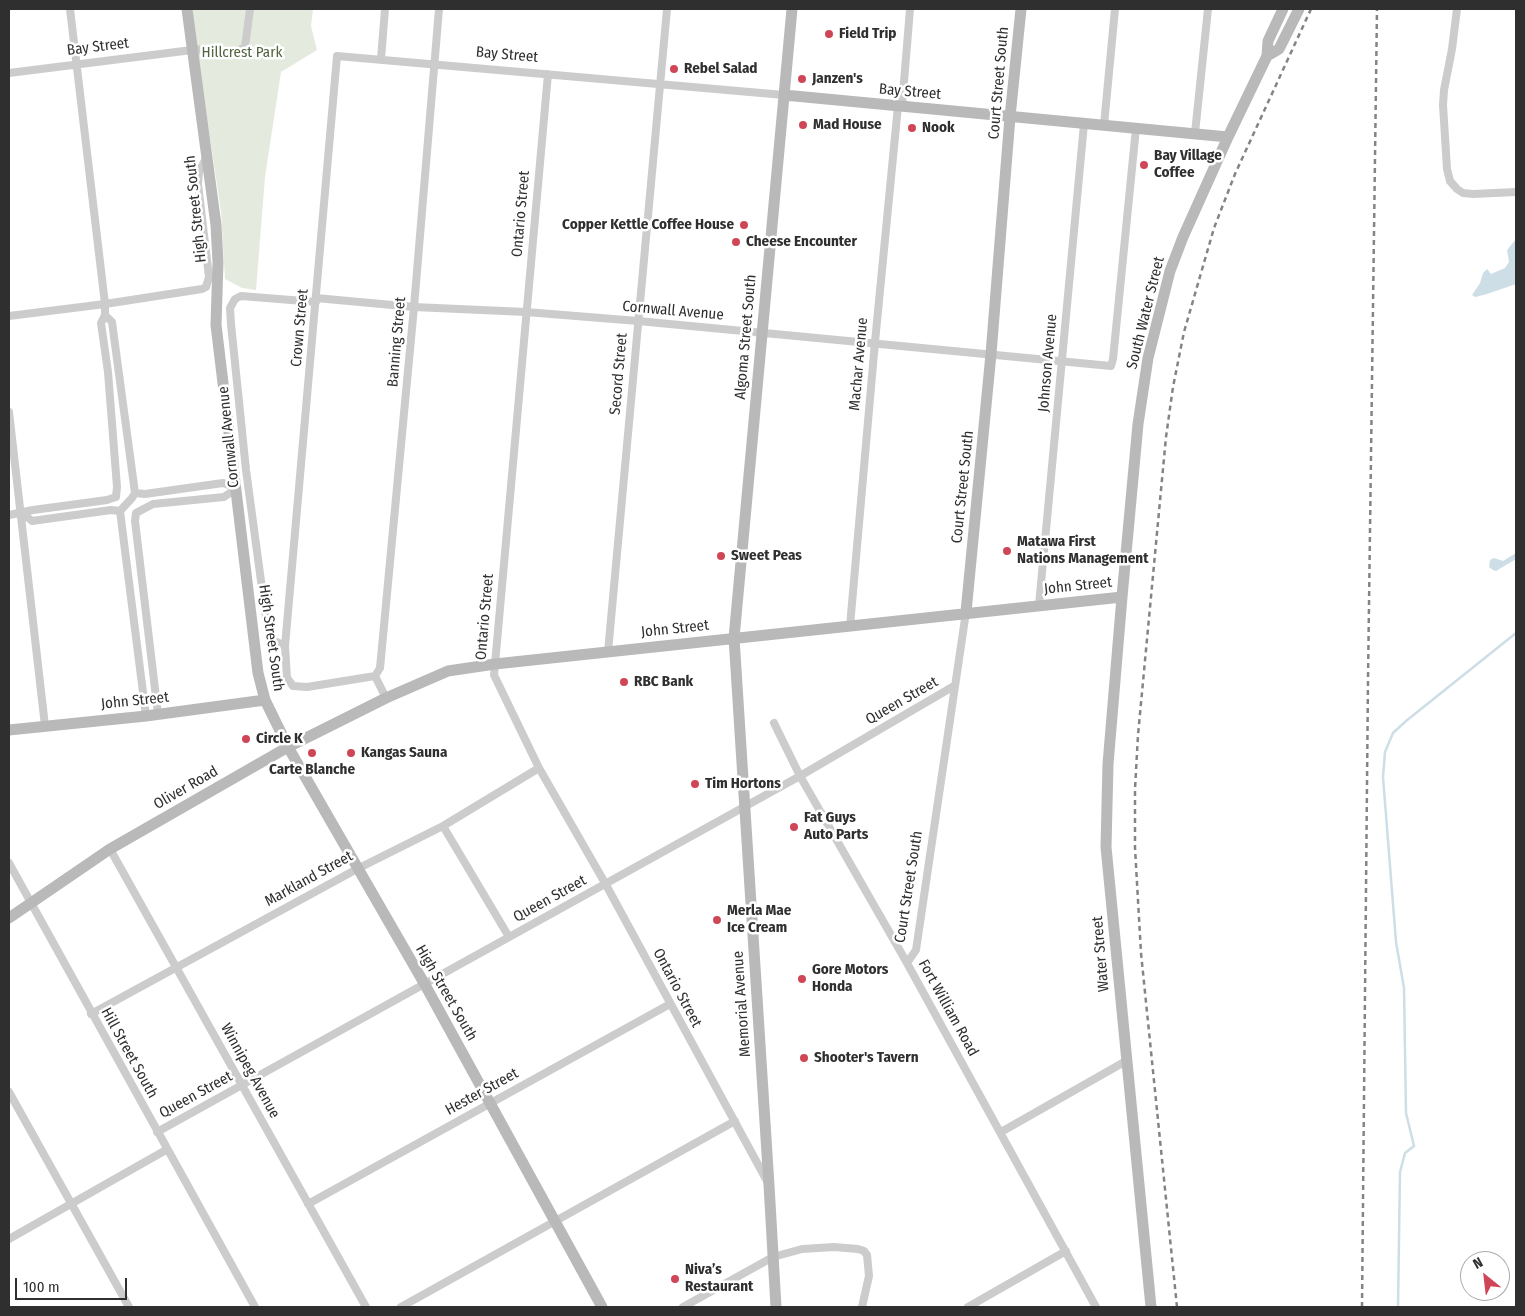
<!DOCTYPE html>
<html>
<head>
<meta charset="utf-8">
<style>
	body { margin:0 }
	#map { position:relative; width:1525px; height:1316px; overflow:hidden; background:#fff; font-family:"Fira Sans Condensed",sans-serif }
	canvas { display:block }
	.frame { position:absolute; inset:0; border:10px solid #2f2f2f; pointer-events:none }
	.north { position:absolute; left:1460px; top:1251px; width:50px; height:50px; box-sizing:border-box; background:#fff; border:1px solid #acacac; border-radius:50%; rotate:331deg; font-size:14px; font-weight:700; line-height:20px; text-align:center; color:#2f2f2f }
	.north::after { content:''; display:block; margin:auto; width:18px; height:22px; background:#cf4757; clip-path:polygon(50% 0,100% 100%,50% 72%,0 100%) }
	.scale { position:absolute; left:15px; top:1278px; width:112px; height:22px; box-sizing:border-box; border:2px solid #2f2f2f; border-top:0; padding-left:6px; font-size:15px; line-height:18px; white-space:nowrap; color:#2f2f2f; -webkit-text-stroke:4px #fff; paint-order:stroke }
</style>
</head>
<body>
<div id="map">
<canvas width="1525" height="1316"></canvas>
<div class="frame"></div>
<div class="north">N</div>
<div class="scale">100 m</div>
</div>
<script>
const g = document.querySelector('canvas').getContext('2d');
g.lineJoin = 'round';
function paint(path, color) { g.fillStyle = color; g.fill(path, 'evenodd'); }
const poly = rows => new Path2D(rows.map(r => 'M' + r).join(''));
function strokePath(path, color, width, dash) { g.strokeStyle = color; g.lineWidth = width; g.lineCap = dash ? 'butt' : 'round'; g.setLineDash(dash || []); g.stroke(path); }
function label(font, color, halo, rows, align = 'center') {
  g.font = font + ' "Fira Sans Condensed",sans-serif'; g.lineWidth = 5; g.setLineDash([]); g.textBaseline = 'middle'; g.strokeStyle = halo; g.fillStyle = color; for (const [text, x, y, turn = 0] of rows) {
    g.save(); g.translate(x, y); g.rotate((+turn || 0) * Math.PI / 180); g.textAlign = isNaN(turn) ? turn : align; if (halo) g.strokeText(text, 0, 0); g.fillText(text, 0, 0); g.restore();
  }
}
paint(poly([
	[191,9,313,9,311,26,317,50,281,72,265,177,256,290,242,288,225,279,221,212]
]), '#e5eade');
paint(poly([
	[1516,239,1516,284,1487,294,1475,297,1472,295,1480,283,1483,273,1487,269,1491,274,1505,268,1509,262,1507,250],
	[1516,553,1516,559,1496,571,1493,570,1489,567,1490,560,1494,558,1503,561]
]), '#cddee7');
strokePath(poly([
	[1398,1307,1400,1172,1405,1153,1414,1146,1406,1113,1404,988,1396,942,1383,777,1385,752,1393,733,1406,721,1516,633]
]), '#cddee7', 2.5);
strokePath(poly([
	[1457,9,1452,49,1444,90,1443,105,1447,169,1450,181,1457,189,1463,193,1473,194,1516,192],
	[381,59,385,9],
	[9,73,192,50,207,49,229,54,235,53,245,47,250,9],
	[548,74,494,675,539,768,605,883,767,1181],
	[902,106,910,9],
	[1104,125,1115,9],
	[1195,133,1208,9],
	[316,298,414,307,526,312,638,321,1111,366,1113,359,1136,128],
	[105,315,112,322,135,493],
	[9,316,105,304,202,289,206,287,209,277,198,184,199,172,206,158],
	[9,412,45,726],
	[135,493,145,494,223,483,237,488],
	[120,511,132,498,135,493],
	[22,513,32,521,111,510,120,511,146,716],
	[9,515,33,510,107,500,116,497,117,487,108,372,101,323,105,315,105,304,70,9],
	[1039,605,1084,124],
	[850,626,875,342,898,106],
	[285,646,273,640,270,634,266,618,246,470,231,324,230,308,235,299,241,296,316,302],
	[608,652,667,9],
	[375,676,307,687,293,686,287,678,285,646,337,56,784,95],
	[375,676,380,668,414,307,439,9],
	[375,676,386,698],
	[158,714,135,521,136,513,153,504,224,497,237,488],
	[774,723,800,776,907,963,1096,1307],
	[443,826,509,937],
	[110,849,366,1307],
	[9,863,255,1307],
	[907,963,916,950,966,612],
	[91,1014,357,869,443,826,539,768],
	[9,1092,129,1307],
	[157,1132,800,776,954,686],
	[1001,1132,1126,1061],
	[308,1204,670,1004],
	[9,1239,166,1150],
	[401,1307,735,1121],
	[683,1307,773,1257,802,1249,834,1247,858,1249,864,1251,867,1255,869,1276,862,1307],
	[968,1307,1066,1251]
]), '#ccc', 8);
strokePath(poly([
	[187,9,216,225,218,262,216,325,258,673,265,700,288,747,424,983,602,1307],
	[1267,56,1279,49,1299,9],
	[784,95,1228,137],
	[966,612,991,354,1010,117,1021,9],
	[9,730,146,716,265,700],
	[9,918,110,849,288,747,386,698,448,671,495,664,1122,597],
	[776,1307,769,1185,734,638,792,9],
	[1151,1307,1106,847,1108,764,1122,597,1138,424,1148,358,1170,271,1183,237,1228,137,1267,56,1268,41,1283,9]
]), '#b9b9b9', 11);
strokePath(poly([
	[1177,1307,1141,953,1135,848,1135,789,1138,735,1166,437,1173,387,1184,332,1214,228,1235,174,1311,9],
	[1362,1307,1368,680,1377,9]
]), '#848484', 2.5, [5, 4]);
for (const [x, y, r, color] of [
	[829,34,5,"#cf4757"],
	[674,69,5,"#cf4757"],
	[802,79,5,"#cf4757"],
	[803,125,5,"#cf4757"],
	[912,128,5,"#cf4757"],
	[1144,165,5,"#cf4757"],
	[744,225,5,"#cf4757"],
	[736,242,5,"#cf4757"],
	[1007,551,5,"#cf4757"],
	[721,556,5,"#cf4757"],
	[624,682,5,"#cf4757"],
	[246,739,5,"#cf4757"],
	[312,753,5,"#cf4757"],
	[351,753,5,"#cf4757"],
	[695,784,5,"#cf4757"],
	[794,827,5,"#cf4757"],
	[717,920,5,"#cf4757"],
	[802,979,5,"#cf4757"],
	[804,1058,5,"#cf4757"],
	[675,1279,5,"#cf4757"]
]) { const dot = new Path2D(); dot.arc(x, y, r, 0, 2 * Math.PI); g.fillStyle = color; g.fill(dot); strokePath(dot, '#fff', 2); }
label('bold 15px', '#2f2f2f', '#fff', [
	["Field Trip",839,34],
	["Rebel Salad",684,69],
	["Janzen's",812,79],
	["Mad House",813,125],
	["Nook",922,128],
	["Bay Village",1154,156],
	["Coffee",1154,173],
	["Copper Kettle Coffee House",734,225,"right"],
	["Cheese Encounter",746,242],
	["Matawa First",1017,542],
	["Nations Management",1017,559],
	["Sweet Peas",731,556],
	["RBC Bank",634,682],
	["Circle K",256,739],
	["Kangas Sauna",361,753],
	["Carte Blanche",312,770,"center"],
	["Tim Hortons",705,784],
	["Fat Guys",804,818],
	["Auto Parts",804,835],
	["Merla Mae",727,911],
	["Ice Cream",727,928],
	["Gore Motors",812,970],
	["Honda",812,987],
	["Shooter's Tavern",814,1058],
	["Niva’s",685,1270],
	["Restaurant",685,1287]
], 'left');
label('15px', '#2f2f2f', '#fff', [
	["Bay Street",98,47,-7],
	["Bay Street",507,55,5],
	["Court Street South",999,83,-85],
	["Bay Street",910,92,5],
	["High Street South",196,209,-96],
	["Ontario Street",521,214,-85],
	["Cornwall Avenue",673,311,5],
	["South Water Street",1146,313,-76],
	["Crown Street",300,328,-85],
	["Algoma Street South",746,337,-85],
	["Banning Street",397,342,-85],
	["Johnson Avenue",1048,363,-85],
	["Machar Avenue",859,364,-85],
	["Secord Street",619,374,-85],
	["Cornwall Avenue",229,437,-96],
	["Court Street South",963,487,-84],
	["John Street",1078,586,-6],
	["Ontario Street",485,617,-85],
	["John Street",675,629,-6],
	["High Street South",271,638,82],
	["John Street",135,701,-6],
	["Queen Street",902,701,-30],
	["Oliver Road",186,788,-30],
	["Markland Street",309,879,-29],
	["Court Street South",909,887,-81],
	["Queen Street",550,899,-29],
	["Water Street",1101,954,-95],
	["Ontario Street",677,988,62],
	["High Street South",446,993,60],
	["Memorial Avenue",742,1004,-94],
	["Fort William Road",948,1008,61],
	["Hill Street South",129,1053,61],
	["Winnipeg Avenue",250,1071,61],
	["Hester Street",482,1092,-29],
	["Queen Street",196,1095,-29]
]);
label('15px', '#546541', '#fff', [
	["Hillcrest Park",242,53]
]);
</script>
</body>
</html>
